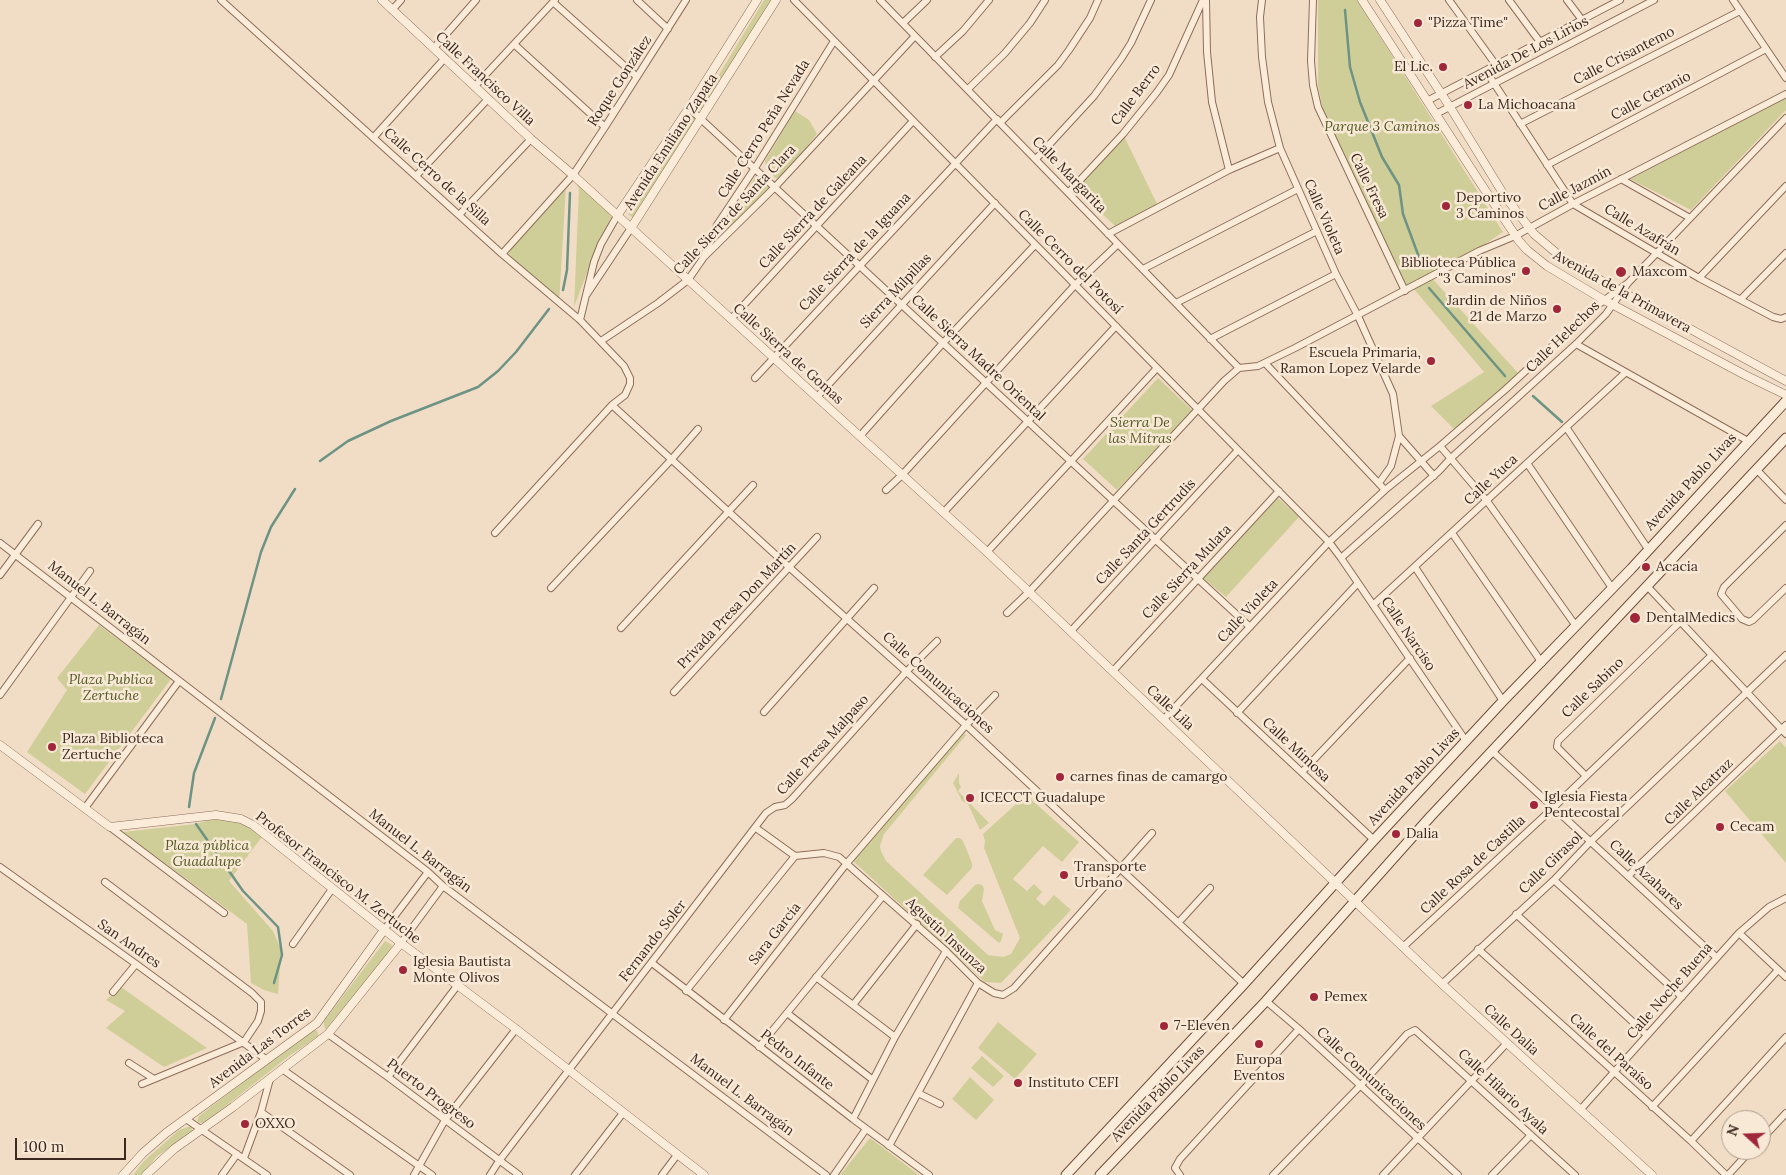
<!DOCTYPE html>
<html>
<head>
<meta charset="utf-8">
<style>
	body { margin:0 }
	#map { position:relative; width:1786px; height:1175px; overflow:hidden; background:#f1ddc5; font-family:Lora,serif }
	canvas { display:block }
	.north { position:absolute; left:1721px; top:1110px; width:50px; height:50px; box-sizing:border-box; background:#f8e9d6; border:1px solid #ad9c8d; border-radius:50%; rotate:290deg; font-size:14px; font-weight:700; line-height:20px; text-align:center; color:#3d281f }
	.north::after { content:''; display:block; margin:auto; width:18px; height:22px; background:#a0263a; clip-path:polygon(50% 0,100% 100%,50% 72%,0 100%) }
	.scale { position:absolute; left:15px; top:1138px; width:111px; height:22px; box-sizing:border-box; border:2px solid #3d281f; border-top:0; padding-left:6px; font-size:15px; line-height:18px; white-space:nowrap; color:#3d281f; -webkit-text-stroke:4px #f8e9d6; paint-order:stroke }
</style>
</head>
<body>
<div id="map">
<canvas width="1786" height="1175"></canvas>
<div class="north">N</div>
<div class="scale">100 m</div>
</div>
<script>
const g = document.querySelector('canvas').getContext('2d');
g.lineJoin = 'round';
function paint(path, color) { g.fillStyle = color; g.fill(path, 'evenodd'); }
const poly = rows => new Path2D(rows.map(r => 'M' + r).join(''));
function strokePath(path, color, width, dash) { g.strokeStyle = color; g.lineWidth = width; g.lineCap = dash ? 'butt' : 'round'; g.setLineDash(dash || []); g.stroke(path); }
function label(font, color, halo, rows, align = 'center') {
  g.font = font + ' Lora,serif'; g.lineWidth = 5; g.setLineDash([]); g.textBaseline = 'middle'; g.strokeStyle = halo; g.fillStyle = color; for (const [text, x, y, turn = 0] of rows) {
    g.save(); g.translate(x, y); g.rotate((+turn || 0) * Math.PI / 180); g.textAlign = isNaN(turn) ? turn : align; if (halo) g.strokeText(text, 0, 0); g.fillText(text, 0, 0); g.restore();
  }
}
paint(poly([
	[764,0,779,0,707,113,699,108],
	[1318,0,1357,0,1503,232,1481,247,1430,276,1518,373,1456,431,1431,406,1484,372,1413,288,1406,286,1323,110,1318,86],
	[1786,98,1786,110,1691,210,1630,179],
	[690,111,702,121,638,221,628,214],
	[795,111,809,120,817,134,783,177,781,179,775,178,766,166,765,161],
	[1124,136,1157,204,1116,227,1077,190,1094,168],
	[758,172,772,187,730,231,725,226],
	[573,178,613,213,595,252,574,307,579,189],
	[566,185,559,304,509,255,510,250,555,191],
	[1158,378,1192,410,1117,490,1083,459],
	[1278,498,1299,517,1226,597,1203,578],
	[99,625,171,679,85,794,27,752,67,690,57,678],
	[963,733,966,735,884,834,880,846,881,851,886,861,988,955,1003,957,1011,954,1020,938,984,848,985,841,983,834,1026,795,1079,842,1062,862,1043,846,1013,879,1027,891,1034,884,1042,892,1036,899,1044,906,1054,895,1071,910,1001,983,985,982,852,860],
	[1780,741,1786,748,1786,863,1725,791],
	[959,773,959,783,961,787,958,791,989,823,980,830,968,804,962,801,953,783],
	[223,815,247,822,264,834,229,881,273,931,281,950,278,994,264,990,251,983,247,924,123,832,196,824],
	[956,838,960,838,963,841,972,863,972,868,947,895,923,875],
	[978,884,982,885,984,889,982,901,995,930,1003,934,1001,941,999,943,958,908,960,901,975,885],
	[385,941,392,945,391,950,326,1029,324,1026,324,1021],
	[121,987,207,1048,164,1067,106,1028,125,1011,106,1000],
	[998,1022,1037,1054,1015,1079,978,1048],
	[313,1029,317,1031,319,1036,289,1056,203,1124,197,1121,199,1116],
	[982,1056,1004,1076,993,1087,971,1068],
	[970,1077,994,1100,976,1120,952,1099],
	[191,1126,193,1133,157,1156,142,1175,133,1175,143,1162,179,1130],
	[870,1138,919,1175,840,1175]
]), '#d0ce98');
strokePath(poly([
	[1345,10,1350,67,1360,102,1382,157,1399,185,1403,214,1423,268],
	[1429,288,1505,376],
	[563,290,567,270,570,193],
	[1533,396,1562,422],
	[320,461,348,441,391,421,478,387,498,371,516,352,549,309],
	[221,699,261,552,271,527,295,489],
	[189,807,194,773,215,718],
	[196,824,243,891,278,927,282,955,274,983]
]), '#6d9384', 2.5);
const minor = poly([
	[221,0,502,254,580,320,624,366,630,378,630,384,625,395,612,405,495,533],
	[637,0,668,29],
	[794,0,1329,542,1341,558,1466,741],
	[880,0,1239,368],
	[1206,0,1207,52,1212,102,1229,170],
	[1262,0,1260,17,1262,57,1268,102,1280,148,1336,274,1358,316,1393,394,1399,436,1391,466,1379,483],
	[1313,0,1311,61,1313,85,1318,107,1405,291],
	[1449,0,1496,65],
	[1509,0,1540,42],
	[1567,0,1582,20],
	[1733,0,1786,78],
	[553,2,637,77],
	[392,10,401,0],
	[903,23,927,0],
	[515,45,605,127],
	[434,48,476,0],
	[935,57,963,31,989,0],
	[1486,71,1573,204,1699,278,1773,317,1781,319,1786,317],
	[475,86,555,0],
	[968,89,1005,53,1030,23,1045,0],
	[1427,101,1620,0],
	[689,108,1250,627],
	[1436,114,1654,0],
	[1000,123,1058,65,1069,50,1090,18,1098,0],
	[1520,124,1740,11],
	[374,137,445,58],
	[1036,159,1094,96,1121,59,1131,43,1151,0],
	[1547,165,1766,49],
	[416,176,488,99],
	[1621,179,1690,218],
	[1069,192,1123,134,1157,92,1169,75,1203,0],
	[459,215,531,139],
	[1108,234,1229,170,1280,148],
	[705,253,717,225,755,168,834,41],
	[502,254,573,175,605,127,686,0],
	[1143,269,1298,189],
	[1699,278,1786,186],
	[587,294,631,228],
	[1741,299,1786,253],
	[1176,303,1317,231],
	[731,319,913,121],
	[580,320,594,262,601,244,617,216],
	[1210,339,1336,274],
	[601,341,658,303,688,280,704,257,775,187,915,36],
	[1576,344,1748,441],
	[1265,363,1385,490],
	[755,378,997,119],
	[817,397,995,203],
	[612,405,790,568,966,725,1244,984],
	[1566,427,1648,549],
	[860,436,943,343,1035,245],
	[1399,436,1434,476],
	[1440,446,1487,501,1576,626],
	[1527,463,1612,588],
	[1757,470,1786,500],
	[886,490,902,475,1075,285,1118,244],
	[944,512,1116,326],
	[1786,525,1724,587,1721,594,1742,619,1749,622,1753,620,1786,588],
	[1452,533,1542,663],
	[0,543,428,872,443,886,826,1175],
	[987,552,1157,368],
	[1341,558,1439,471,1450,459,1576,344,1606,314,1628,283,1786,118],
	[1415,567,1503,701],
	[0,575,38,524],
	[1647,586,1786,734],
	[551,588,671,460,698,429],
	[1373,605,1625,373],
	[1007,613,1029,592,1224,381,1239,368,1258,366,1295,348,1479,251,1515,236,1573,204,1786,94],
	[621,628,753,485],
	[1071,631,1238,450],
	[1113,671,1279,491],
	[1202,679,1374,840],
	[674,692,817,537],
	[0,695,90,571],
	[764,712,874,588],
	[1237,713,1358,583],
	[1164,719,1329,542,1385,490,1440,446,1506,389,1595,307,1628,283],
	[1493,752,1716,957],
	[1303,771,1410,658],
	[1586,776,1557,747,1558,741,1680,622],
	[85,808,179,681],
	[110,827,224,913],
	[756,828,795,856,824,853,839,857,946,951,978,983,994,993,1003,995,1014,988,1152,833],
	[0,867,136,964,267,1060],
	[1628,876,1786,725],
	[1554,880,1682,997],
	[105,882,252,993,261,1002,261,1011,258,1021,244,1042,142,1084],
	[1516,914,1647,1035],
	[1179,922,1210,888],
	[384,930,428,872],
	[1739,933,1786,977],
	[401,943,443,886],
	[293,944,332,889],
	[1403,947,1553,808,1711,656],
	[1478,949,1691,1141,1726,1175],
	[652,963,853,1119,929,1175],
	[816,977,895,1037],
	[1442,984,1554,880,1591,841,1786,655],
	[686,991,795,856],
	[113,992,136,964],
	[1266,1001,1299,1029,1458,1175],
	[853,1005,917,924],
	[787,1013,873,1080],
	[724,1020,847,863,966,725,995,695],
	[328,1034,388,1077,519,1175],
	[759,1047,883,896],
	[129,1063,154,1079],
	[282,1069,432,1175],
	[388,1077,457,986],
	[918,1093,940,1104],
	[1652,1107,1778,970],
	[1581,1109,1739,933,1769,907,1786,898],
	[261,1112,350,1175],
	[186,1119,267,1175],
	[853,1119,895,1037,946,951],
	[1761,1140,1786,1113],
	[1691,1141,1786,1037],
	[889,1146,978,983],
	[244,1158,261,1112,270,1079],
	[222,1175,237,1154],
	[414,1175,445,1120,516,1029],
	[490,1175,499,1161,766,813,775,807,785,805,792,799,906,672,937,641],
	[575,1175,623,1113],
	[662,1175,677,1155],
	[834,1175,866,1129],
	[1180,1175,1175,1168,1180,1159,1299,1029],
	[1273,1175,1360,1086,1407,1034,1415,1030,1575,1175],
	[1383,1175,1507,1043],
	[1492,1175,1531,1135],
	[1728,1175,1751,1150]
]);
const tertiary = poly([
	[382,0,531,139,573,175,987,552,1442,984,1652,1175],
	[1362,0,1481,184,1519,241,1527,250,1547,266,1604,300,1745,375,1786,395],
	[1380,0,1450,107,1504,195,1534,234,1567,262,1786,381],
	[617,216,689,108,757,0],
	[631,228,776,0],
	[0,745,110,827,216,815,241,819,253,825,401,943,516,1029,704,1175],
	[123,1175,143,1153,166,1133,317,1023,384,930],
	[146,1175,174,1149,233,1107,328,1034,401,943]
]);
const secondary = poly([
	[1066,1175,1244,984,1374,840,1503,701,1631,569,1786,401],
	[1100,1175,1266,1001,1431,816,1786,438]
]);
strokePath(minor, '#8d6d5a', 8);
strokePath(tertiary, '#8d6d5a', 9);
strokePath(secondary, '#6f4e3d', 11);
strokePath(minor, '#fbecda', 6);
strokePath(tertiary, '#fbecda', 8);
strokePath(secondary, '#fbecda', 9);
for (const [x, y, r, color] of [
	[1418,23,5,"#a0263a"],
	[1443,67,5,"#a0263a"],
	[1468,105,5,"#a0263a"],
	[1446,206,5,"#a0263a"],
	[1526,271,5,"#a0263a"],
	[1621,272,6,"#a0263a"],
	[1557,309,5,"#a0263a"],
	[1431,361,5,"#a0263a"],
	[1646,567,5,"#a0263a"],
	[1635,618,6,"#a0263a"],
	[52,747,5,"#a0263a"],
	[1060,777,5,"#a0263a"],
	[970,798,5,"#a0263a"],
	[1534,805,5,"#a0263a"],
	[1720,827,5,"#a0263a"],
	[1396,834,5,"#a0263a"],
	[1064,875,5,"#a0263a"],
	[403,970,5,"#a0263a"],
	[1314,997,5,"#a0263a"],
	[1164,1026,5,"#a0263a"],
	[1259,1044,5,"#a0263a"],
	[1018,1083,5,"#a0263a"],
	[245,1124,5,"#a0263a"]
]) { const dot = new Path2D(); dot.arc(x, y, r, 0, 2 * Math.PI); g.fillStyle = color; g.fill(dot); strokePath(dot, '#f8e9d6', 2); }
label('14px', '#3d281f', '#f8e9d6', [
	["\"Pizza Time\"",1428,23],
	["El Lic.",1433,67,"right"],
	["La Michoacana",1478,105],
	["Deportivo",1456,198],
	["3 Caminos",1456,214],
	["Biblioteca Pública",1516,263,"right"],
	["\"3 Caminos\"",1516,279,"right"],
	["Maxcom",1632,272],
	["Jardin de Niños",1547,301,"right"],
	["21 de Marzo",1547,317,"right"],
	["Escuela Primaria,",1421,353,"right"],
	["Ramon Lopez Velarde",1421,369,"right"],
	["Acacia",1656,567],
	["DentalMedics",1646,618],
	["Plaza Biblioteca",62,739],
	["Zertuche",62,755],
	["carnes finas de camargo",1070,777],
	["Iglesia Fiesta",1544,797],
	["Pentecostal",1544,813],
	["ICECCT Guadalupe",980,798],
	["Cecam",1730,827],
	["Dalia",1406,834],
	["Transporte",1074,867],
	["Urbano",1074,883],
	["Iglesia Bautista",413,962],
	["Monte Olivos",413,978],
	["Pemex",1324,997],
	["7-Eleven",1174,1026],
	["Europa",1259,1060,"center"],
	["Eventos",1259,1076,"center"],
	["Instituto CEFI",1028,1083],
	["OXXO",255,1124]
], 'left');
label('14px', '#3d281f', '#f8e9d6', [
	["Avenida De Los Lirios",1526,53,-28],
	["Calle Crisantemo",1624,56,-27],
	["Calle Francisco Villa",485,79,43],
	["Roque González",620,81,-57],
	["Calle Berro",1136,95,-53],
	["Calle Geranio",1651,96,-28],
	["Calle Cerro Peña Nevada",764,129,-58],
	["Avenida Emiliano Zapata",671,142,-57],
	["Calle Margarita",1069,175,46],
	["Calle Cerro de la Silla",437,177,42],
	["Calle Fresa",1369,186,64],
	["Calle Jazmín",1575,189,-28],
	["Calle Sierra de Santa Clara",735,210,-47],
	["Calle Sierra de Galeana",813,212,-47],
	["Calle Violeta",1324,217,66],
	["Calle Azafrán",1642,230,31],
	["Calle Sierra de la Iguana",855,252,-47],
	["Calle Cerro del Potosí",1070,262,45],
	["Sierra Milpillas",896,291,-47],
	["Avenida de la Primavera",1622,292,29],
	["Calle Helechos",1563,337,-44],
	["Calle Sierra de Gomas",788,354,42],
	["Calle Sierra Madre Oriental",978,358,43],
	["Calle Yuca",1491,480,-43],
	["Avenida Pablo Livas",1691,482,-47],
	["Calle Santa Gertrudis",1146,532,-47],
	["Calle Sierra Mulata",1187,572,-47],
	["Manuel L. Barragán",99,603,38],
	["Privada Presa Don Martín",737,606,-47],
	["Calle Violeta",1248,611,-47],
	["Calle Narciso",1408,634,56],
	["Calle Comunicaciones",938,683,42],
	["Calle Sabino",1593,688,-44],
	["Calle Lila",1170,708,43],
	["Calle Presa Malpaso",823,745,-48],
	["Calle Mimosa",1296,750,43],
	["Avenida Pablo Livas",1414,777,-47],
	["Calle Alcatraz",1699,792,-44],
	["Manuel L. Barragán",420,851,38],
	["Calle Girasol",1551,863,-44],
	["Calle Rosa de Castilla",1473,865,-43],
	["Calle Azahares",1646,875,43],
	["Profesor Francisco M. Zertuche",338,878,38],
	["Sara García",775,934,-52],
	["Agustín Insunza",946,936,43],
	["Fernando Soler",653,941,-52],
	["San Andres",129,944,35],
	["Calle Noche Buena",1670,991,-49],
	["Calle Dalia",1511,1030,42],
	["Avenida Las Torres",260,1048,-37],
	["Calle del Paraíso",1611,1052,42],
	["Pedro Infante",797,1060,38],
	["Calle Comunicaciones",1371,1079,43],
	["Calle Hilario Ayala",1503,1092,43],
	["Puerto Progreso",431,1094,37],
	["Avenida Pablo Livas",1158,1094,-46],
	["Manuel L. Barragán",742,1095,37]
]);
label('italic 14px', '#555a24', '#f8e9d6', [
	["Parque 3 Caminos",1382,127],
	["Sierra De",1140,423],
	["las Mitras",1140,439],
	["Plaza Publica",111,680],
	["Zertuche",111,696],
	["Plaza pública",207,846],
	["Guadalupe",207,862]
]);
</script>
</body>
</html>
